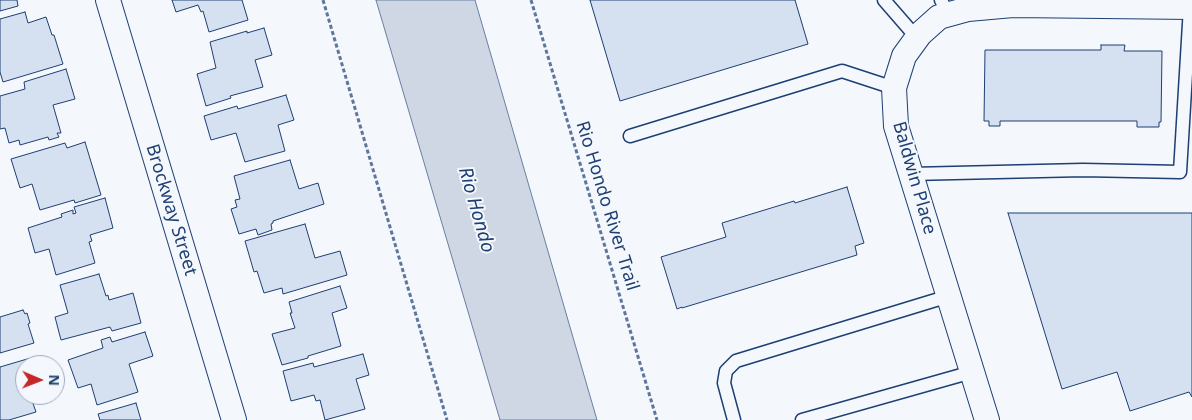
<!DOCTYPE html>
<html>
<head>
<meta charset="utf-8">
<style>
	body { margin:0 }
	#map { position:relative; width:1192px; height:420px; overflow:hidden; background:#f4f7fb; font-family:"Noto Sans",sans-serif }
	canvas { display:block }
	.north { position:absolute; left:15px; top:355px; width:50px; height:50px; box-sizing:border-box; background:#f4f7fb; border:1px solid #9eadc5; border-radius:50%; rotate:91deg; font-size:14px; font-weight:700; line-height:20px; text-align:center; color:#1d3f73 }
	.north::after { content:''; display:block; margin:auto; width:18px; height:22px; background:#c62828; clip-path:polygon(50% 0,100% 100%,50% 72%,0 100%) }
</style>
</head>
<body>
<div id="map">
<canvas width="1192" height="420"></canvas>
<div class="north">N</div>
</div>
<script>
const g = document.querySelector('canvas').getContext('2d');
g.lineJoin = 'round';
function paint(path, color) { g.fillStyle = color; g.fill(path, 'evenodd'); }
const poly = rows => new Path2D(rows.map(r => 'M' + r).join(''));
function strokePath(path, color, width, dash) { g.strokeStyle = color; g.lineWidth = width; g.lineCap = dash ? 'butt' : 'round'; g.setLineDash(dash || []); g.stroke(path); }
function label(font, color, halo, rows, align = 'center') {
  g.font = font + ' "Noto Sans",sans-serif'; g.lineWidth = 4; g.setLineDash([]); g.textBaseline = 'middle'; g.strokeStyle = halo; g.fillStyle = color; for (const [text, x, y, turn = 0] of rows) {
    g.save(); g.translate(x, y); g.rotate((+turn || 0) * Math.PI / 180); g.textAlign = isNaN(turn) ? turn : align; if (halo) g.strokeText(text, 0, 0); g.fillText(text, 0, 0); g.restore();
  }
}
const water = poly([
	[376,0,475,0,597,420,500,420,376,0]
]);
paint(water, '#cfd7e4');
strokePath(water, '#687fa3', 1);
const building = poly([
	[0,0,17,0,18,6,0,11,0,0],
	[172,0,242,0,248,20,209,32,203,11,201,12,198,5,176,12,172,0],
	[590,0,795,0,808,44,620,101,590,0],
	[25,12,28,23,46,17,52,35,54,35,63,64,3,82,0,72,0,19,25,12],
	[264,28,272,55,255,60,263,87,230,96,231,98,206,106,197,74,216,68,210,42,247,31,247,33,264,28],
	[1101,45,1125,45,1124,51,1162,51,1161,122,1159,122,1159,127,1137,127,1137,121,1000,121,1000,126,989,126,989,121,984,121,985,50,1101,50,1101,45],
	[66,69,75,99,53,105,61,133,57,133,59,137,49,140,48,137,20,145,19,140,9,143,5,128,0,129,0,96,25,89,24,82,66,69],
	[286,95,294,120,278,125,285,151,245,162,236,133,211,140,204,116,237,106,238,109,286,95],
	[85,142,101,195,75,203,74,200,40,210,32,184,20,188,11,159,65,143,67,148,85,142],
	[290,160,299,189,318,183,324,204,273,221,273,223,271,224,272,230,258,235,256,229,239,234,231,209,237,207,235,200,240,199,234,176,290,160],
	[847,187,864,243,855,246,857,255,682,308,682,307,677,309,661,257,726,237,722,223,794,201,795,203,847,187],
	[105,198,113,228,90,235,92,241,89,242,95,263,56,275,49,249,35,253,28,228,62,217,61,214,73,210,73,214,76,213,74,207,105,198],
	[1008,213,1192,213,1192,397,1189,392,1130,411,1117,372,1062,389,1008,213],
	[305,224,315,258,340,251,347,275,283,294,282,288,264,293,257,271,254,272,245,241,305,224],
	[99,274,106,296,108,295,109,300,133,293,141,323,112,331,110,327,61,340,55,317,68,313,60,285,99,274],
	[340,286,347,308,332,313,341,346,308,356,308,358,282,365,272,334,295,328,290,313,292,313,289,302,340,286],
	[23,310,25,314,27,313,30,323,28,324,34,343,0,353,0,317,23,310],
	[145,332,153,356,129,364,138,392,97,405,91,384,78,388,68,360,103,348,101,340,110,337,112,342,145,332],
	[363,354,369,375,356,379,365,409,325,420,320,400,316,401,314,395,291,401,283,371,313,363,314,367,363,354],
	[34,357,36,365,25,365,25,395,30,395,36,412,9,420,0,420,0,367,34,357],
	[136,403,141,420,100,420,98,414,136,403]
]);
paint(building, '#d5e0f0');
strokePath(building, '#1d3f73', 1);
const lane = poly([
	[884,0,917,38],
	[941,0,948,14],
	[630,136,842,71,894,88],
	[911,174,1083,170,1180,172,1190,7],
	[734,420,724,383,726,371,736,361,949,296],
	[802,420,972,372]
]);
const street = poly([
	[108,0,234,420],
	[987,420,896,126,894,88,904,56,920,34,939,17,968,9,1013,5,1192,7]
]);
strokePath(lane, '#1d3f73', 15);
strokePath(street, '#1d3f73', 26);
strokePath(poly([
	[323,0,447,420],
	[531,0,657,420]
]), '#5e769c', 3, [4, 2.5]);
strokePath(lane, '#f4f7fb', 12);
strokePath(street, '#f4f7fb', 24);
label('18px', '#1d3f73', '#f4f7fb', [
	["Baldwin Place",914,178,74],
	["Rio Hondo River Trail",607,206,73],
	["Brockway Street",171,210,73]
]);
label('italic 19px', '#1d3f73', '#f4f7fb', [
	["Rio Hondo",476,210,74]
]);
</script>
</body>
</html>
